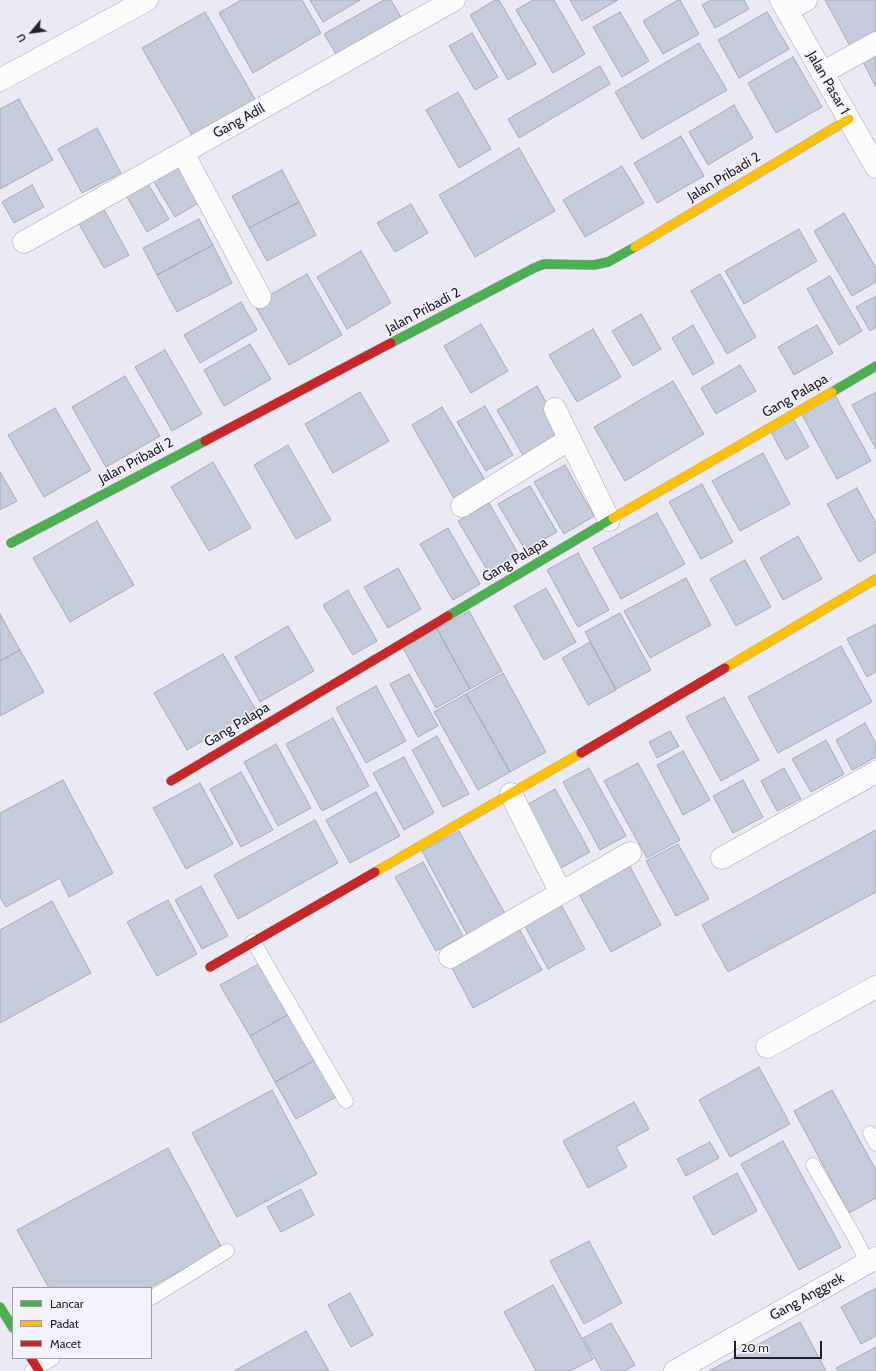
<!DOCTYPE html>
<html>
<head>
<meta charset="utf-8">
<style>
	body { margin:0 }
	#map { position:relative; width:876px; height:1371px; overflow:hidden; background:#eae9f5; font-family:Cabin,sans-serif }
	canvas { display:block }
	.legend { position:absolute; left:12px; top:1287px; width:140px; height:72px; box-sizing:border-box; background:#f4f3fb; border:1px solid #9f9ea8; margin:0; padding:5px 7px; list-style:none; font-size:12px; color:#201f2c }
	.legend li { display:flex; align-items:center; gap:8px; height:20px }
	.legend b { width:20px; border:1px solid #9f9ea8 }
	.north { position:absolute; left:12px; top:12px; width:40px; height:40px; -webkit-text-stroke:3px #f4f3fb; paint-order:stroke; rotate:241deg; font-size:11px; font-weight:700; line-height:16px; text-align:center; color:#201f2c }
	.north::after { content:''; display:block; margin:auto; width:14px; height:18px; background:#201f2c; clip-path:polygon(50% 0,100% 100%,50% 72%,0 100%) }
	.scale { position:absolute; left:734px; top:1341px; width:88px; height:18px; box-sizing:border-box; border:2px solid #201f2c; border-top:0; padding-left:5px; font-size:12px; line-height:14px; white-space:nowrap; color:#201f2c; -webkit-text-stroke:3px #f4f3fb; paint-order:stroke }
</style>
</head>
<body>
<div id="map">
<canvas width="876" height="1371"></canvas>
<ul class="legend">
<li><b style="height:5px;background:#4caf50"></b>Lancar</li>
<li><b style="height:5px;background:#ffc107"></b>Padat</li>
<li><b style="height:5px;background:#c62828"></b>Macet</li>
</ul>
<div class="north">U</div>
<div class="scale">20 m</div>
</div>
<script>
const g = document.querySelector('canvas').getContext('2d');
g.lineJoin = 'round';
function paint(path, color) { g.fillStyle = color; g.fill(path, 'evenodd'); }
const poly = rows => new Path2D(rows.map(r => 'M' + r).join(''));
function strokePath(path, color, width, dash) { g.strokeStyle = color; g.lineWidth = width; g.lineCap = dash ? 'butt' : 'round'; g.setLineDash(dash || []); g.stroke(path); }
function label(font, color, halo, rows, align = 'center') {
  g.font = font + ' Cabin,sans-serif'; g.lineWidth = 3; g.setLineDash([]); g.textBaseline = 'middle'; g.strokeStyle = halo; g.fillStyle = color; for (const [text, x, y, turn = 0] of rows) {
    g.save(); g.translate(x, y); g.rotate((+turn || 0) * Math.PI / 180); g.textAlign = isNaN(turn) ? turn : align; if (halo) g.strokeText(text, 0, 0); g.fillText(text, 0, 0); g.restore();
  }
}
const building = poly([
	[241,0,302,0,321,33,253,73,219,13,241,0],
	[310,0,360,0,323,22,310,0],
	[384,0,391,0,401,17,336,54,324,34,384,0],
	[495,0,499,0,536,64,508,80,470,15,495,0],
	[533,0,554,0,585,54,553,73,516,10,533,0],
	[570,0,618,0,582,21,570,0],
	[678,0,680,0,699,34,663,54,643,21,678,0],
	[711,0,744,0,749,9,715,28,702,5,711,0],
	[825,0,876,0,876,32,850,46,825,0],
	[205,12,256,101,193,137,142,48,205,12],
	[620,12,649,61,622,77,593,27,620,12],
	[767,12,789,49,739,78,718,40,767,12],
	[472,33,498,77,475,90,449,46,472,33],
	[699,43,727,90,642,139,615,92,699,43],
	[876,53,876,87,862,60,876,53],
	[793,57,822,107,776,133,748,83,793,57],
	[600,66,610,84,519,138,508,119,600,66],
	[458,92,491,149,459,168,426,110,458,92],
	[19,99,53,160,0,189,0,109,19,99],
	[734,105,753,138,708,165,689,132,734,105],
	[97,128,121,173,82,193,58,149,97,128],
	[681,136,704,176,657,203,634,163,681,136],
	[519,148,555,211,475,257,439,195,519,148],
	[175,161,200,202,175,217,150,175,175,161],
	[622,166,644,203,585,237,563,200,622,166],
	[282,170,299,202,249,228,232,196,282,170],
	[144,177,169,219,147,232,123,190,144,177],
	[32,185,44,207,14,223,2,202,32,185],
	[299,202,316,235,267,261,249,228,299,202],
	[411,204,428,233,395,252,377,223,411,204],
	[103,208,129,255,104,268,78,222,103,208],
	[844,213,876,268,876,282,852,296,814,231,844,213],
	[199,219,213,245,157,275,143,248,199,219],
	[799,229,817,261,744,304,725,271,799,229],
	[213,245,232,283,177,312,157,275,213,245],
	[361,251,391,303,347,329,317,277,361,251],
	[307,274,342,335,289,365,254,304,307,274],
	[720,274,756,337,727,354,691,291,720,274],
	[830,276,862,331,839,345,807,289,830,276],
	[876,296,876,327,870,331,856,307,876,296],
	[241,302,257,330,200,363,184,335,241,302],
	[641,314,661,349,633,366,612,331,641,314],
	[481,324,508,371,471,393,444,346,481,324],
	[693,325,714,363,693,375,672,338,693,325],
	[817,325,833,353,794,375,778,347,817,325],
	[593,329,621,377,577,402,549,355,593,329],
	[250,344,271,379,224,406,204,370,250,344],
	[165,350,202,414,172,431,135,367,165,350],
	[740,365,756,391,716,414,701,388,740,365],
	[125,376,160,436,106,467,72,407,125,376],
	[673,381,704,434,625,481,594,427,673,381],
	[537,386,564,434,524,457,497,410,537,386],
	[360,392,389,441,333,473,305,424,360,392],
	[876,392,876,449,852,405,876,392],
	[835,395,871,461,837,479,801,413,835,395],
	[485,406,513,455,486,471,457,422,485,406],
	[442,407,486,482,455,500,412,425,442,407],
	[55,408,91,470,44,497,8,435,55,408],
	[793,418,809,447,786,460,770,430,793,418],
	[288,445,331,520,296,539,254,465,288,445],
	[763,453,790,504,740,531,712,481,763,453],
	[213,462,251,528,209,551,171,487,213,462],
	[565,465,594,516,564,534,534,482,565,465],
	[0,472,17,501,0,510,0,472],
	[702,484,733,542,701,559,669,502,702,484],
	[530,486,557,532,525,550,498,504,530,486],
	[857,488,876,523,876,552,859,562,827,504,857,488],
	[489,503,519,555,489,573,458,521,489,503],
	[657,513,685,564,621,599,593,548,657,513],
	[97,521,134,585,70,622,33,558,97,521],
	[448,528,480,584,453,600,420,544,448,528],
	[798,536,822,579,783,600,760,558,798,536],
	[578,553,609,610,578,627,547,570,578,553],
	[745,560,771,607,736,626,710,579,745,560],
	[398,568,421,609,388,628,364,587,398,568],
	[686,578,711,625,650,658,624,611,686,578],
	[546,588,576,642,544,660,514,606,546,588],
	[348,590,377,641,353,655,323,605,348,590],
	[469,611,502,671,470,689,437,629,469,611],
	[620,613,651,670,616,689,585,632,620,613],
	[0,614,20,650,0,661,0,614],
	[876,624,876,672,867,677,847,639,876,624],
	[288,626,314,671,260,702,235,657,288,626],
	[437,629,470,689,436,708,403,648,437,629],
	[590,642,616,690,588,705,562,658,590,642],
	[841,646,872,702,778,753,748,697,841,646],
	[20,650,44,692,0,716,0,661,20,650],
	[223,654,256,710,187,750,154,693,223,654],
	[503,673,546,752,510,772,466,694,503,673],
	[409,674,438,726,418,737,390,684,409,674],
	[376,686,406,741,366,763,336,708,376,686],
	[466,694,510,772,478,790,434,712,466,694],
	[724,697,759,760,721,781,686,717,724,697],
	[333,718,369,786,322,811,286,744,333,718],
	[865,723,876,744,876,757,852,770,836,740,865,723],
	[670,731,679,746,657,758,649,742,670,731],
	[437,736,469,794,443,807,412,750,437,736],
	[826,740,844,774,811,792,792,759,826,740],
	[276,744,311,808,278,826,244,762,276,744],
	[683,751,710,800,683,815,657,765,683,751],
	[404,757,434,813,404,830,373,773,404,757],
	[638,763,680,840,647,858,604,781,638,763],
	[589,768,626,836,600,850,563,782,589,768],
	[784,768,801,799,777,811,761,781,784,768],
	[241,772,273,830,241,847,210,789,241,772],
	[63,780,113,873,69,897,60,878,6,907,0,897,0,813,63,780],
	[743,780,763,817,733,833,713,796,743,780],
	[200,783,233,844,186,869,153,808,200,783],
	[555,789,590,852,557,870,523,807,555,789],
	[376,792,400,836,350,863,326,820,376,792],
	[315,820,338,863,238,919,214,875,315,820],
	[876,830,876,892,728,972,702,925,876,830],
	[459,831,507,917,469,938,422,851,459,831],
	[678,844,709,899,676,916,646,861,678,844],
	[626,859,661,925,611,952,575,887,626,859],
	[423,862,463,936,436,951,395,877,423,862],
	[201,886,228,936,202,949,175,900,201,886],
	[558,899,585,949,548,969,521,919,558,899],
	[168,900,197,954,157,976,127,922,168,900],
	[52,901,91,973,0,1023,0,930,52,901],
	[518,927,542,970,473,1008,450,964,518,927],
	[262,962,291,1013,250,1036,220,985,262,962],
	[291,1013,317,1059,275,1082,250,1036,291,1013],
	[317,1059,338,1096,296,1119,275,1082,317,1059],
	[759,1067,790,1124,730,1157,699,1100,759,1067],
	[272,1090,317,1174,237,1217,192,1133,272,1090],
	[832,1090,876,1170,876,1198,849,1213,794,1111,832,1090],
	[634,1102,649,1129,616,1147,627,1167,588,1188,563,1141,634,1102],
	[783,1141,841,1247,799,1270,741,1164,783,1141],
	[710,1142,719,1158,686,1176,677,1159,710,1142],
	[168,1148,222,1248,149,1288,49,1288,17,1230,168,1148],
	[737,1173,757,1211,713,1235,693,1197,737,1173],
	[301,1189,314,1215,281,1232,267,1207,301,1189],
	[589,1241,622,1303,584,1324,550,1261,589,1241],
	[553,1285,593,1359,570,1371,536,1371,504,1312,553,1285],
	[876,1288,876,1336,861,1344,841,1307,876,1288],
	[350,1293,373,1335,351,1347,328,1305,350,1293],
	[800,1322,826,1371,709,1371,800,1322],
	[611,1323,635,1365,625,1371,602,1371,583,1338,611,1323],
	[306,1331,329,1371,234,1371,306,1331],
	[876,1347,876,1371,838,1371,836,1368,876,1347]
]);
paint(building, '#c4cbdd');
strokePath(building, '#a9abb6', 1);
const lane = poly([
	[253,941,346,1101],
	[870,1133,876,1144],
	[813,1165,854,1236,868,1263],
	[151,1298,227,1251],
	[32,1371,53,1358]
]);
const street = poly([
	[781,0,876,167],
	[787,10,806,0],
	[822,73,876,43],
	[0,80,147,0],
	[183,153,260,297],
	[24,242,454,0],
	[555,409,609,520],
	[462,506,570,439],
	[511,794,561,893],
	[722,858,876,772],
	[450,957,630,853],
	[767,1047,876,987],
	[675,1371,876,1258]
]);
const fast = poly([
	[391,343,534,268,544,264,594,265,608,262,635,247],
	[832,392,876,366],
	[11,543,205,441],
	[448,616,613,518],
	[0,1307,13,1328]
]);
const slow = poly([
	[635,247,849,119],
	[613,518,832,392],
	[725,668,876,579],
	[375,872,581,753]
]);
const jam = poly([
	[205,441,391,343],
	[581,753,725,668],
	[171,781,448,616],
	[210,967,375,872],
	[31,1358,39,1371]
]);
strokePath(lane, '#aaa9b5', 15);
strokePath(street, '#aaa9b5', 23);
strokePath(fast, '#aaa9b5', 10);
strokePath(slow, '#aaa9b5', 10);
strokePath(jam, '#aaa9b5', 10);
strokePath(lane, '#fcfcfe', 14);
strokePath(street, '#fcfcfe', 22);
strokePath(fast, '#4caf50', 9);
strokePath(slow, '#ffc107', 9);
strokePath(jam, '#c62828', 9);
label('14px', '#201f2c', '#f4f3fb', [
	["Jalan Pasar 1",828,83,60],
	["Gang Adil",239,121,-29],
	["Jalan Pribadi 2",724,177,-31],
	["Jalan Pribadi 2",423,311,-28],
	["Gang Palapa",795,396,-30],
	["Jalan Pribadi 2",136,461,-28],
	["Gang Palapa",515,560,-31],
	["Gang Palapa",237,725,-31],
	["Gang Anggrek",807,1297,-29]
]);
</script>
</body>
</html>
